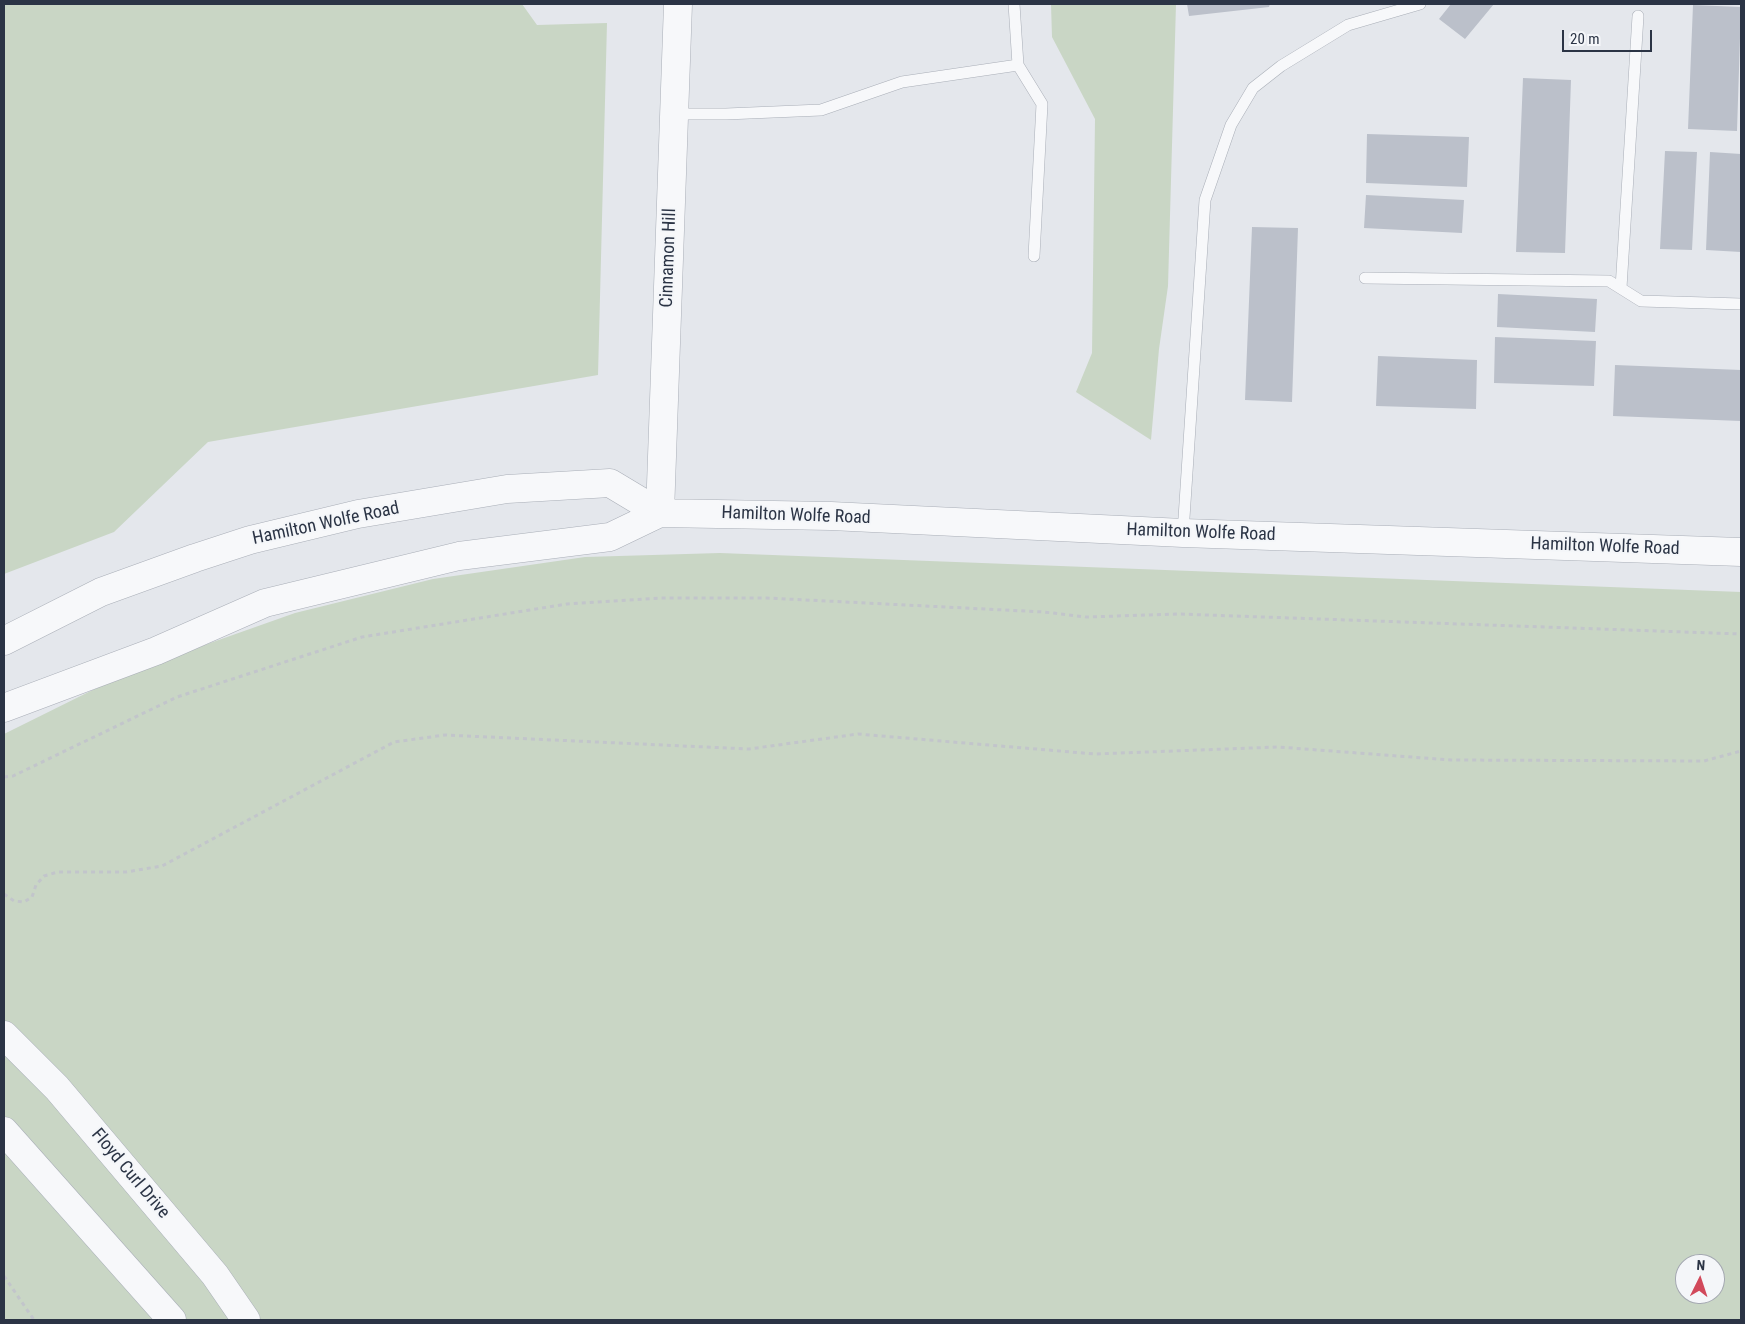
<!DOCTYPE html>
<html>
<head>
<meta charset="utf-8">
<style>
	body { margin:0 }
	#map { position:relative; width:1745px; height:1324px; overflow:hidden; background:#e4e7ec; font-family:"Roboto Condensed",sans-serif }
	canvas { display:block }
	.frame { position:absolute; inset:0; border:5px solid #2b3445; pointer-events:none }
	.north { position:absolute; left:1675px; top:1254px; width:50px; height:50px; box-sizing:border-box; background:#f4f6f9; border:1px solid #a4a8b1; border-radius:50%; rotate:4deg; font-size:14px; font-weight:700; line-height:20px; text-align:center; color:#2b3445 }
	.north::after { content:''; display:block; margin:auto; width:18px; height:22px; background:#d1495b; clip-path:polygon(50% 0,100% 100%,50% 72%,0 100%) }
	.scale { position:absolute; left:1562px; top:30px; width:90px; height:22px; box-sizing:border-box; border:2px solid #2b3445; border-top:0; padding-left:6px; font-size:15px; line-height:18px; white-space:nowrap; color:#2b3445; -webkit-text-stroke:4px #f4f6f9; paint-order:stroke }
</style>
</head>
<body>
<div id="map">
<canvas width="1745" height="1324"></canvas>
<div class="frame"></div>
<div class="north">N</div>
<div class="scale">20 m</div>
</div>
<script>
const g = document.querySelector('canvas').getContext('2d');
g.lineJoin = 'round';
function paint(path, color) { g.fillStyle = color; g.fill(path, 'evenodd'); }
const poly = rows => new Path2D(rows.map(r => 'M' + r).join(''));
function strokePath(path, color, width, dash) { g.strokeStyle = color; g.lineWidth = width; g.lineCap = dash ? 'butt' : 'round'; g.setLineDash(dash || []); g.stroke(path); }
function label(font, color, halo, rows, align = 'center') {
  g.font = font + ' "Roboto Condensed",sans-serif'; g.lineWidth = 4; g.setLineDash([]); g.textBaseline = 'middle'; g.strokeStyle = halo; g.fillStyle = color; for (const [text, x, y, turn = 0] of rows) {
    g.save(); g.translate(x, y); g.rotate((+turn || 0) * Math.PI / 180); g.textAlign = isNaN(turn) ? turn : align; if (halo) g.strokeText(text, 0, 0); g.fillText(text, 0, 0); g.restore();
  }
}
paint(poly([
	[4,4,522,4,537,25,607,23,598,375,208,442,114,532,4,574],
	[1051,4,1176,4,1168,286,1159,349,1151,440,1076,392,1092,353,1095,119,1052,37],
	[720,553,1741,592,1741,1320,4,1320,4,734,131,671,295,613,433,579,585,557],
	[1685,1264,1715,1264,1715,1294,1685,1294]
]), '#c9d6c5');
paint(poly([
	[1187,4,1270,4,1269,7,1189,16],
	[1451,4,1494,4,1465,39,1439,19],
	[1693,5,1741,7,1737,131,1688,129],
	[1523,78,1571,80,1565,253,1516,252],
	[1367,134,1469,137,1467,187,1366,183],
	[1665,151,1697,152,1692,250,1660,249],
	[1710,152,1741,154,1741,252,1706,250],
	[1366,195,1464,200,1462,233,1364,228],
	[1252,227,1298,228,1292,402,1245,400],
	[1498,294,1597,299,1595,332,1497,327],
	[1495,337,1596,341,1594,386,1494,383],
	[1378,356,1477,360,1476,409,1376,406],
	[1615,365,1741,370,1741,421,1613,416]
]), '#bbc0ca');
const service = poly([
	[1018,65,1042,104,1034,256],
	[674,114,726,114,821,110,902,82,1018,65,1014,4],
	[1365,278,1609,281,1641,301,1741,304],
	[1621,288,1638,16],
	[1183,533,1205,200,1231,125,1253,88,1281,66,1348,25,1420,4]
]);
const tertiary = poly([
	[660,513,678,4],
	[4,641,101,592,195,558,250,540,358,514,507,489,610,483,660,513],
	[4,708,156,651,265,603,459,556,610,537,660,513,831,516,1183,533,1741,552],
	[4,1035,57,1088,215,1275,246,1320],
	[4,1131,172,1320]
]);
strokePath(service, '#a9aeb7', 12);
strokePath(tertiary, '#a9aeb7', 29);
strokePath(poly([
	[4,777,13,776,177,697,362,637,567,604,660,598,767,598,1044,612,1086,617,1179,614,1741,634],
	[4,894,14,901,24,902,32,897,36,885,44,876,58,872,126,872,162,866,394,742,445,735,749,749,858,734,1095,754,1278,747,1451,760,1704,761,1741,751],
	[4,1276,34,1320]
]), '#c2c5cb', 3, [4, 4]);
strokePath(service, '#f7f8fa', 11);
strokePath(tertiary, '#f7f8fa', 28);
label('18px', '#2b3445', '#f4f6f9', [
	["Cinnamon Hill",669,258,-88],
	["Hamilton Wolfe Road",796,516,2],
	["Hamilton Wolfe Road",326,524,-12],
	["Hamilton Wolfe Road",1201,533,2],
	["Hamilton Wolfe Road",1605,547,2],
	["Floyd Curl Drive",130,1174,50]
]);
</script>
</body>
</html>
